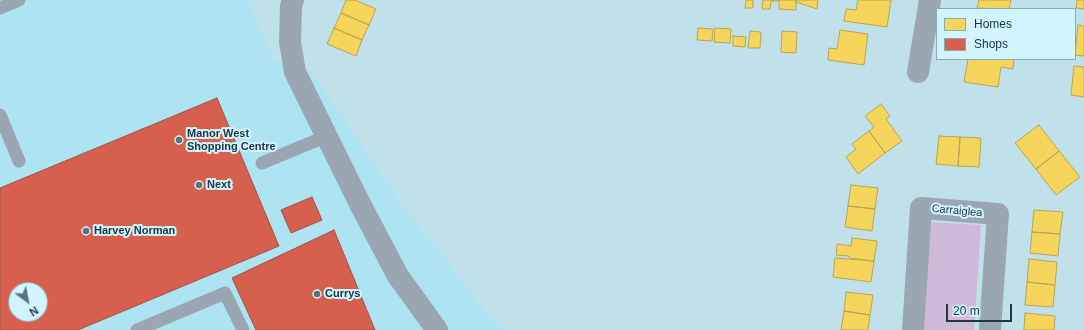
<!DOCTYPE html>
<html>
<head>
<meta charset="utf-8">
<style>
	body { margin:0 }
	#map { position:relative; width:1084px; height:330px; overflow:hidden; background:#c0e1ea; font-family:Arial,sans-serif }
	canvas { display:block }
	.legend { position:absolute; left:936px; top:8px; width:140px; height:52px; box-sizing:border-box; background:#d1f4fe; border:1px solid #8aa9b2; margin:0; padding:5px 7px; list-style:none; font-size:12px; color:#20383f }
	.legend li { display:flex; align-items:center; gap:8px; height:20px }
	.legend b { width:20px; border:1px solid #8aa9b2 }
	.north { position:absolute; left:8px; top:282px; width:40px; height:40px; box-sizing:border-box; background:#d1f4fe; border:1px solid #8aa9b2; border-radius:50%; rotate:148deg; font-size:11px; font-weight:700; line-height:16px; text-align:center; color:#20383f }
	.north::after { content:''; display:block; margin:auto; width:14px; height:18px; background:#58737b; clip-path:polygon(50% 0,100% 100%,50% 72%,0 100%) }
	.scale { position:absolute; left:946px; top:304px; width:66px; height:18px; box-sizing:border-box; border:2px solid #20383f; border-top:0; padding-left:5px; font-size:12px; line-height:14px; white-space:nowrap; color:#20383f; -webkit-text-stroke:3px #d1f4fe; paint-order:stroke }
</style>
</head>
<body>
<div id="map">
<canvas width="1084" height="330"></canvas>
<ul class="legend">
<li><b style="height:11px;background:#f6d55c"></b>Homes</li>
<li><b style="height:11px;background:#d6604d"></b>Shops</li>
</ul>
<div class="north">N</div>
<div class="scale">20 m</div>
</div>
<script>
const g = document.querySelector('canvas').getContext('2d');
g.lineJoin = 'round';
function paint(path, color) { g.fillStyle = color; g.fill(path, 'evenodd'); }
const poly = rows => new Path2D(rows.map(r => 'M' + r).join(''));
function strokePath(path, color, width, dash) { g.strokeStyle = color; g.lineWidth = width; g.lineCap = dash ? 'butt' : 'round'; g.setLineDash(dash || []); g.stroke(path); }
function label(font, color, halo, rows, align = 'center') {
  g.font = font + ' Arial,sans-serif'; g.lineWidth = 4; g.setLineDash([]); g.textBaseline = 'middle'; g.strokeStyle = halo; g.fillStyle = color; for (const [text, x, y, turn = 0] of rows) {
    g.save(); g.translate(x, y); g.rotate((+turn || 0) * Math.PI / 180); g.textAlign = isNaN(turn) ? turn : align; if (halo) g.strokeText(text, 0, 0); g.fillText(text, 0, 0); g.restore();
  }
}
paint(poly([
	[0,0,248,0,273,59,313,74,404,207,487,313,505,330,0,330],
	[16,290,40,290,40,314,16,314]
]), '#aee4f2');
paint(poly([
	[930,222,981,225,974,330,923,330]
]), '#d0bad9');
const homes = poly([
	[346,0,355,0,376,9,369,25,341,13,346,0],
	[746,0,753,0,753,8,745,8,746,0],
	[763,0,779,0,779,1,771,1,770,9,762,9,763,0],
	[779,0,796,0,796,10,779,9,779,0],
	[796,0,818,0,817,9,796,2,796,0],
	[858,0,891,0,887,27,844,21,846,9,856,10,858,0],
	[979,0,1011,0,1009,9,977,8,979,0],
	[1077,0,1084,0,1084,9,1076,8,1077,0],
	[341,13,369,25,362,40,334,28,341,13],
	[1078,25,1084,26,1084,56,1075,55,1078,25],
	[334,28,362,40,356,56,327,44,334,28],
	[698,28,713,29,712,41,697,40,698,28],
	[715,28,731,29,730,43,714,42,715,28],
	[840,30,868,34,864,65,828,60,829,48,837,49,840,30],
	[750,31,761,32,760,48,748,48,750,31],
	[782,31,797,32,796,53,781,52,782,31],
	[733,36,746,37,745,47,733,46,733,36],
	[968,59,1014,59,1013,69,1001,67,998,87,964,82,968,59],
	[1074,66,1084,67,1084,97,1071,95,1074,66],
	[881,104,890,116,886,119,902,141,885,153,869,131,874,127,865,116,881,104],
	[1039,125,1059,151,1036,169,1015,143,1039,125],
	[869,131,885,153,858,174,846,157,856,149,852,144,869,131],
	[939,136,960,137,958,166,936,164,939,136],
	[960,137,981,138,979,167,958,166,960,137],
	[1059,151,1080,177,1056,195,1036,169,1059,151],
	[851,185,878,188,875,209,848,206,851,185],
	[848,206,875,209,872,231,845,227,848,206],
	[1034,210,1063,212,1060,234,1032,232,1034,210],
	[1032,232,1060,234,1058,256,1030,253,1032,232],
	[852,238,877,241,874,261,849,258,849,256,836,255,837,244,851,246,852,238],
	[835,258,874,261,871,282,833,277,835,258],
	[1029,259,1057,262,1055,285,1027,282,1029,259],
	[1027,282,1055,285,1053,307,1025,305,1027,282],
	[846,292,873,295,870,315,844,311,846,292],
	[844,311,870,315,868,330,841,330,844,311],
	[1025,313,1055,316,1054,330,1024,330,1025,313]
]);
paint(homes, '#f6d55c');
strokePath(homes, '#b6a653', 1);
const shops = poly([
	[217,98,279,246,78,330,0,330,0,188,217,98],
	[16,290,40,290,40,314,16,314,16,290],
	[312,197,322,220,291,233,281,210,312,197],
	[334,230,375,330,256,330,232,278,334,230]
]);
paint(shops, '#d6604d');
strokePath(shops, '#9f5449', 1);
strokePath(poly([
	[0,8,19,0],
	[0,115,19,161],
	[262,163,327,136],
	[137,330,225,293,243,330]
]), '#9ba6b3', 13);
strokePath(poly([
	[293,0,291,6,290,42,295,72,360,204,398,276,437,330],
	[918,72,930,0],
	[913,330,921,208,998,214,990,330]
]), '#9ba6b3', 22);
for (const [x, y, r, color] of [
	[179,140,4,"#58737b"],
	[199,185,4,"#58737b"],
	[86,231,4,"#58737b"],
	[317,294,4,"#58737b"]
]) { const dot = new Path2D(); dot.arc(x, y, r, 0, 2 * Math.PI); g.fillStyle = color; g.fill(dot); strokePath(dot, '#d1f4fe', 1.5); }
label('bold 11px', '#20383f', '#d1f4fe', [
	["Manor West",187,134],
	["Shopping Centre",187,147],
	["Next",207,185],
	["Harvey Norman",94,231],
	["Currys",325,294]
], 'left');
label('11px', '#20383f', '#d1f4fe', [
	["Carraiglea",957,211,5]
]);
</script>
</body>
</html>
